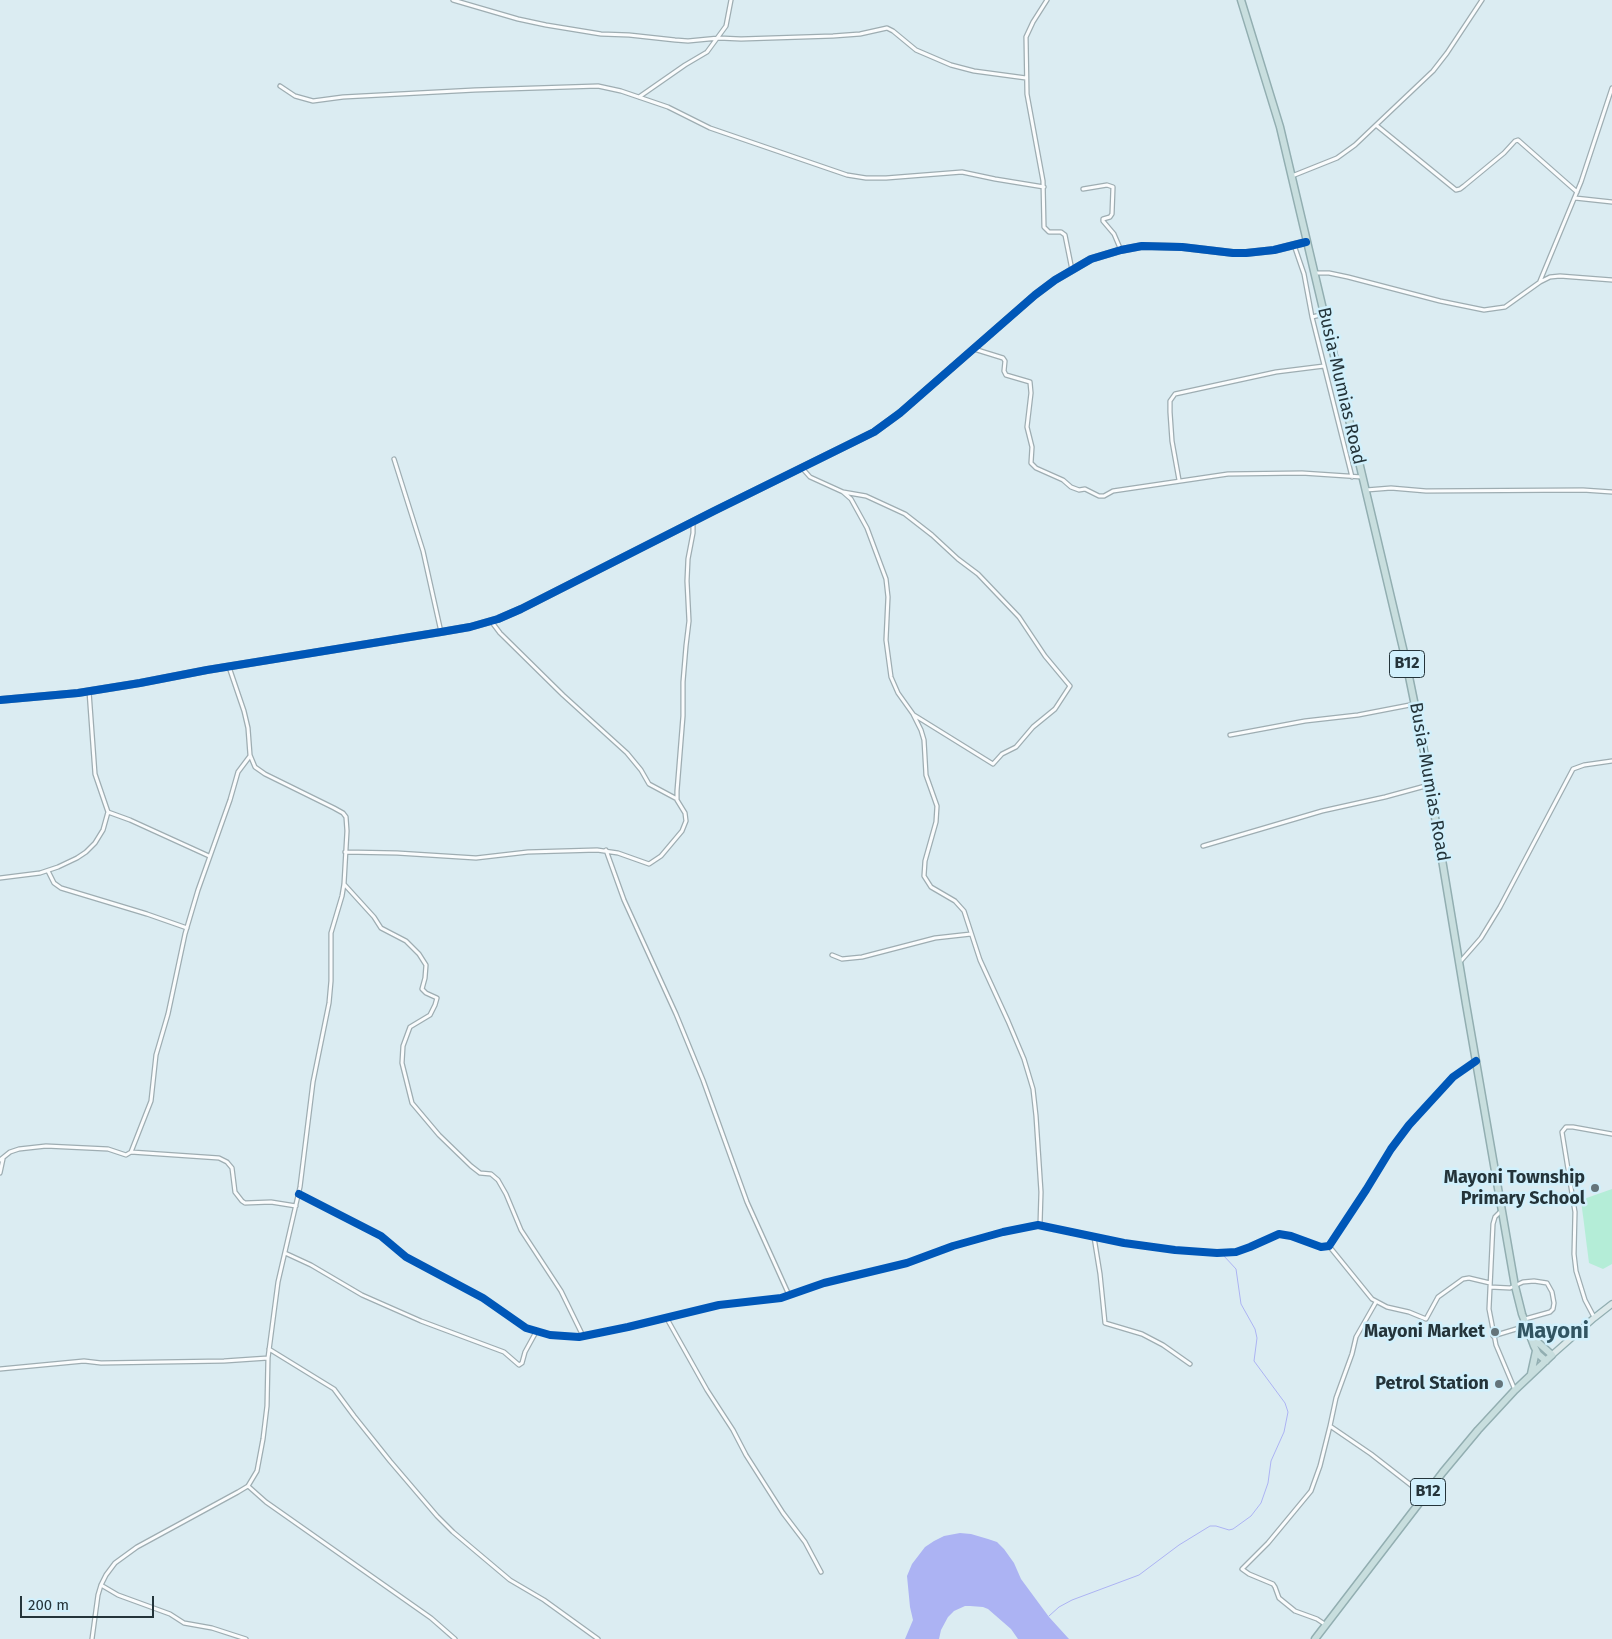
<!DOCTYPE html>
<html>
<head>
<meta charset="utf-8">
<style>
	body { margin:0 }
	#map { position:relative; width:1612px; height:1639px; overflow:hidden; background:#dbecf2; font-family:"Fira Sans",sans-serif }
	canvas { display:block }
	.scale { position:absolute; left:20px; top:1596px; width:134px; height:22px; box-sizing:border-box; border:2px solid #24343a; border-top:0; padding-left:6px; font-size:15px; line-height:18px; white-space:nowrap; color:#24343a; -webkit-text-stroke:4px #d1f0fc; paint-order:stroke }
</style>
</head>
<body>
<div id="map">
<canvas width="1612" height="1639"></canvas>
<div class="scale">200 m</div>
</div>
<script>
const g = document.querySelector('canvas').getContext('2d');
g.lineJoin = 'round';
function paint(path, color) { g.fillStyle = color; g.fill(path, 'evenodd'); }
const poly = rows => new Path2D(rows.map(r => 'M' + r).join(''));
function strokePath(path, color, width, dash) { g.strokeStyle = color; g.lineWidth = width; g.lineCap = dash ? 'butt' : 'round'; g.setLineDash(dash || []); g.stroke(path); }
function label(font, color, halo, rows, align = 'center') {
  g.font = font + ' "Fira Sans",sans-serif'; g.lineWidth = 5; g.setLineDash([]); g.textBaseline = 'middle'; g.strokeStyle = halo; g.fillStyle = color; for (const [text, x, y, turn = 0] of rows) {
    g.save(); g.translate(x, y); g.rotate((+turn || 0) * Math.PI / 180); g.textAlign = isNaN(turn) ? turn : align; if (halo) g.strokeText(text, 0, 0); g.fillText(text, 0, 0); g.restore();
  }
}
paint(poly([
	[1612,1189,1612,1264,1603,1269,1589,1263,1581,1200]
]), '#b4edd7');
paint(poly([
	[960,1533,971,1534,988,1539,997,1542,1004,1549,1014,1563,1021,1579,1049,1617,1069,1639,1018,1639,1011,1629,988,1609,983,1607,970,1606,965,1606,954,1611,948,1617,941,1630,939,1639,905,1639,913,1620,910,1607,907,1576,912,1564,925,1547,934,1541,944,1536]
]), '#acb3f3');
strokePath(poly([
	[1049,1616,1059,1607,1072,1600,1139,1575,1179,1545,1210,1526,1216,1526,1229,1530,1233,1529,1251,1516,1261,1503,1268,1483,1271,1461,1284,1432,1288,1412,1285,1403,1254,1361,1257,1338,1255,1329,1241,1304,1236,1269,1224,1256]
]), '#acb3f3', 1);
const street = poly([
	[453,0,518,19,546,25,601,34,629,35,675,40,688,41,719,38,741,39,833,36,860,34,887,28,893,31,916,50,951,65,974,71,1026,78],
	[1047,0,1033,22,1026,37,1027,94,1043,181,1044,227,1049,232,1061,232,1065,235,1072,270],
	[280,86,295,96,313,101,343,97,475,90,598,86,621,91,668,107,710,128,847,175,866,178,886,178,962,172,995,179,1044,187],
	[639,97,685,65,707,52,726,26,731,0],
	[1376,125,1433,71,1447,53,1482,0],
	[1292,176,1337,158,1355,145,1376,125,1456,190,1460,189,1464,186,1504,153,1515,141,1518,140,1577,192],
	[1083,189,1107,185,1113,187,1112,214,1110,217,1103,219,1103,221,1114,234,1120,248],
	[1575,198,1612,202],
	[1294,245,1304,274,1312,317,1352,477],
	[1315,273,1329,273,1348,277,1440,301,1484,310,1505,307,1540,282,1550,277,1560,276,1612,280],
	[1540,281,1581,182,1612,88],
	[1312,317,1324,314],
	[974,349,1003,358,1005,361,1004,371,1006,375,1030,382,1031,393,1027,427,1032,447,1031,463,1036,468,1063,480,1071,487,1079,490,1085,489,1099,496,1104,496,1113,491,1228,474,1302,473,1362,477],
	[394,459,423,551,441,632],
	[802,468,810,477,843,492,851,499,867,528,886,579,888,597,886,640,891,677,898,693,913,714,921,730,924,740,926,775,937,806,936,822,925,861,924,876,931,887,955,901,964,911,980,960,1008,1021,1024,1059,1033,1089,1036,1116,1041,1192,1040,1225],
	[1179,480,1172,441,1170,412,1170,401,1175,394,1276,372,1324,366],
	[1366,490,1391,488,1426,491,1583,490,1612,492],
	[843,492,866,496,905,514,932,535,958,559,978,574,1019,617,1045,656,1070,686,1055,709,1033,727,1016,747,1002,754,993,764,914,715],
	[491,621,500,633,563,695,627,753,641,770,649,784,677,799],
	[1230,735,1305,721,1358,715,1415,704],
	[108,812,130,820,209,856],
	[1203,846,1322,811,1385,797,1429,785],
	[606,850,624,900,676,1014,703,1080,747,1202,789,1295],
	[345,852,397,853,476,858,528,852,597,850,618,853,649,864,661,856,682,831,686,821,685,813,677,800,677,791,683,716,683,682,686,646,689,621,687,581,688,559,693,533,693,522],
	[48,871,54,883,61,888,147,914,187,928],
	[0,878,40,873,58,867,77,858,86,852,95,843,103,830,108,812,95,774,89,691],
	[344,884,374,917,381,928,406,941,419,954,426,965,425,978,422,989,426,993,437,998,435,1005,430,1015,410,1027,403,1046,402,1063,412,1103,439,1135,471,1166,480,1173,491,1174,498,1180,506,1194,521,1230,561,1291,583,1336],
	[832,955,842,959,862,957,935,938,971,934],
	[1460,962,1481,938,1500,907,1573,769,1584,765,1612,761],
	[131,1152,219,1158,227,1162,232,1168,235,1192,242,1201,245,1203,271,1202,296,1206],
	[0,1160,10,1152,19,1149,46,1146,108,1149,126,1155,131,1152,151,1101,156,1055,168,1014,185,934,198,890,230,800,238,772,250,756],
	[0,1173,3,1159],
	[299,1194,381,1236,406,1257,483,1298,526,1328,550,1335,579,1337,628,1327,719,1305,781,1298,824,1283,907,1263,953,1246,1003,1232,1038,1225,1124,1243,1175,1250,1217,1253,1236,1252,1250,1247,1279,1234,1291,1236,1321,1247,1329,1246,1366,1190,1391,1149,1409,1125,1453,1077,1476,1061],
	[1501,1211,1495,1217,1493,1224,1489,1309,1496,1345,1515,1390],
	[1094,1237,1100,1274,1105,1323,1142,1334,1163,1345,1190,1364],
	[1329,1246,1372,1299,1387,1307,1409,1312,1426,1319,1438,1297,1463,1279,1469,1278,1490,1283],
	[285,1253,311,1265,362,1295,421,1321,504,1352,519,1365,522,1363,525,1352,536,1332],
	[1490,1287,1510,1288,1523,1282,1534,1281,1547,1283,1552,1292,1554,1303,1553,1309,1550,1312,1525,1319],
	[1376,1302,1356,1337,1352,1354,1336,1398,1330,1426,1371,1454,1425,1496],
	[666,1317,707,1390,733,1430,746,1455,783,1513,805,1542,821,1572],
	[1594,1317,1585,1300,1576,1271,1574,1254,1575,1212,1562,1132,1566,1127,1573,1127,1612,1134],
	[1493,1336,1526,1326],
	[269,1349,334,1389,354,1416,390,1461,437,1516,453,1532,510,1580,544,1600,598,1639],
	[0,1369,84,1361,101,1363,224,1361,268,1358],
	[248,1486,266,1502,431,1618,455,1639],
	[101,1585,118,1595,170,1614,184,1623,212,1628,246,1639],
	[1326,1625,1317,1619,1295,1611,1279,1598,1275,1587,1273,1584,1249,1574,1242,1569,1268,1543,1311,1491,1320,1466,1330,1426],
	[92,1639,98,1595,101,1585,106,1575,115,1563,137,1547,238,1492,248,1486,257,1471,263,1439,267,1406,268,1358,278,1282,300,1187,313,1082,329,1003,331,981,331,933,342,896,344,884,347,831,346,817,343,813,334,808,265,774,255,767,250,755,248,728,244,711,229,667]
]);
const secondary = poly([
	[0,700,78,693,140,683,207,670,441,632,470,627,498,619,521,609,714,511,874,432,900,413,1035,295,1055,280,1091,259,1121,250,1142,246,1182,247,1233,253,1246,253,1274,250,1306,242]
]);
const primary = poly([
	[1552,1355,1594,1318,1612,1304]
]);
const highway = poly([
	[1241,0,1280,127,1405,657,1423,745,1466,1004,1515,1286,1522,1314,1534,1346,1538,1354,1546,1361],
	[1531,1374,1536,1351],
	[1315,1639,1443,1472,1478,1430,1515,1390,1552,1355,1532,1337]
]);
strokePath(street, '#9eadb2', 5.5);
strokePath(secondary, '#9eadb2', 8);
strokePath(primary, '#92aeb1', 8);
strokePath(highway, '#92aeb1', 9);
strokePath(street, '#fafcfd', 3);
strokePath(secondary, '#fafcfd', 5);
strokePath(primary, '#dce9ea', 5.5);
strokePath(highway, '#c8dede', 6);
strokePath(poly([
	[0,700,78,693,140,683,207,670,441,632,470,627,498,619,521,609,714,511,874,432,900,413,1035,295,1055,280,1091,259,1121,250,1142,246,1182,247,1233,253,1246,253,1274,250,1306,242],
	[299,1194,381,1236,406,1257,483,1298,526,1328,550,1335,579,1337,628,1327,719,1305,781,1298,824,1283,907,1263,953,1246,1003,1232,1038,1225,1124,1243,1175,1250,1217,1253,1236,1252,1250,1247,1279,1234,1291,1236,1321,1247,1329,1246,1366,1190,1391,1149,1409,1125,1453,1077,1476,1061]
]), '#0057b8', 8);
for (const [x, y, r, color] of [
	[1595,1188,5,"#64747a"],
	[1495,1332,5,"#64747a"],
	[1499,1384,5,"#64747a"]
]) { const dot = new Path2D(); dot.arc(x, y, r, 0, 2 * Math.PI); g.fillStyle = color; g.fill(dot); strokePath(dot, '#d1f0fc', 2); }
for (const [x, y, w] of [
	[1407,664,35],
	[1428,1492,35]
]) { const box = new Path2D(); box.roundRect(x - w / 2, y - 13.5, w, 27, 4); g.fillStyle = '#d1f0fc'; g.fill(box); strokePath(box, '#24343a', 1); }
label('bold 16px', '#24343a', null, [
	["B12",1407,664],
	["B12",1428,1492]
]);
label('18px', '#24343a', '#d1f0fc', [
	["Busia-Mumias Road",1341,386,77],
	["Busia-Mumias Road",1429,782,80]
]);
label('bold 18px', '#24343a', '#d1f0fc', [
	["Mayoni Township",1585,1178],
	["Primary School",1585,1199],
	["Mayoni Market",1485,1332],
	["Petrol Station",1489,1384]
], 'right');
label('bold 22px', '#315562', '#d1f0fc', [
	["Mayoni",1553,1332]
]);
</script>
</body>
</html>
